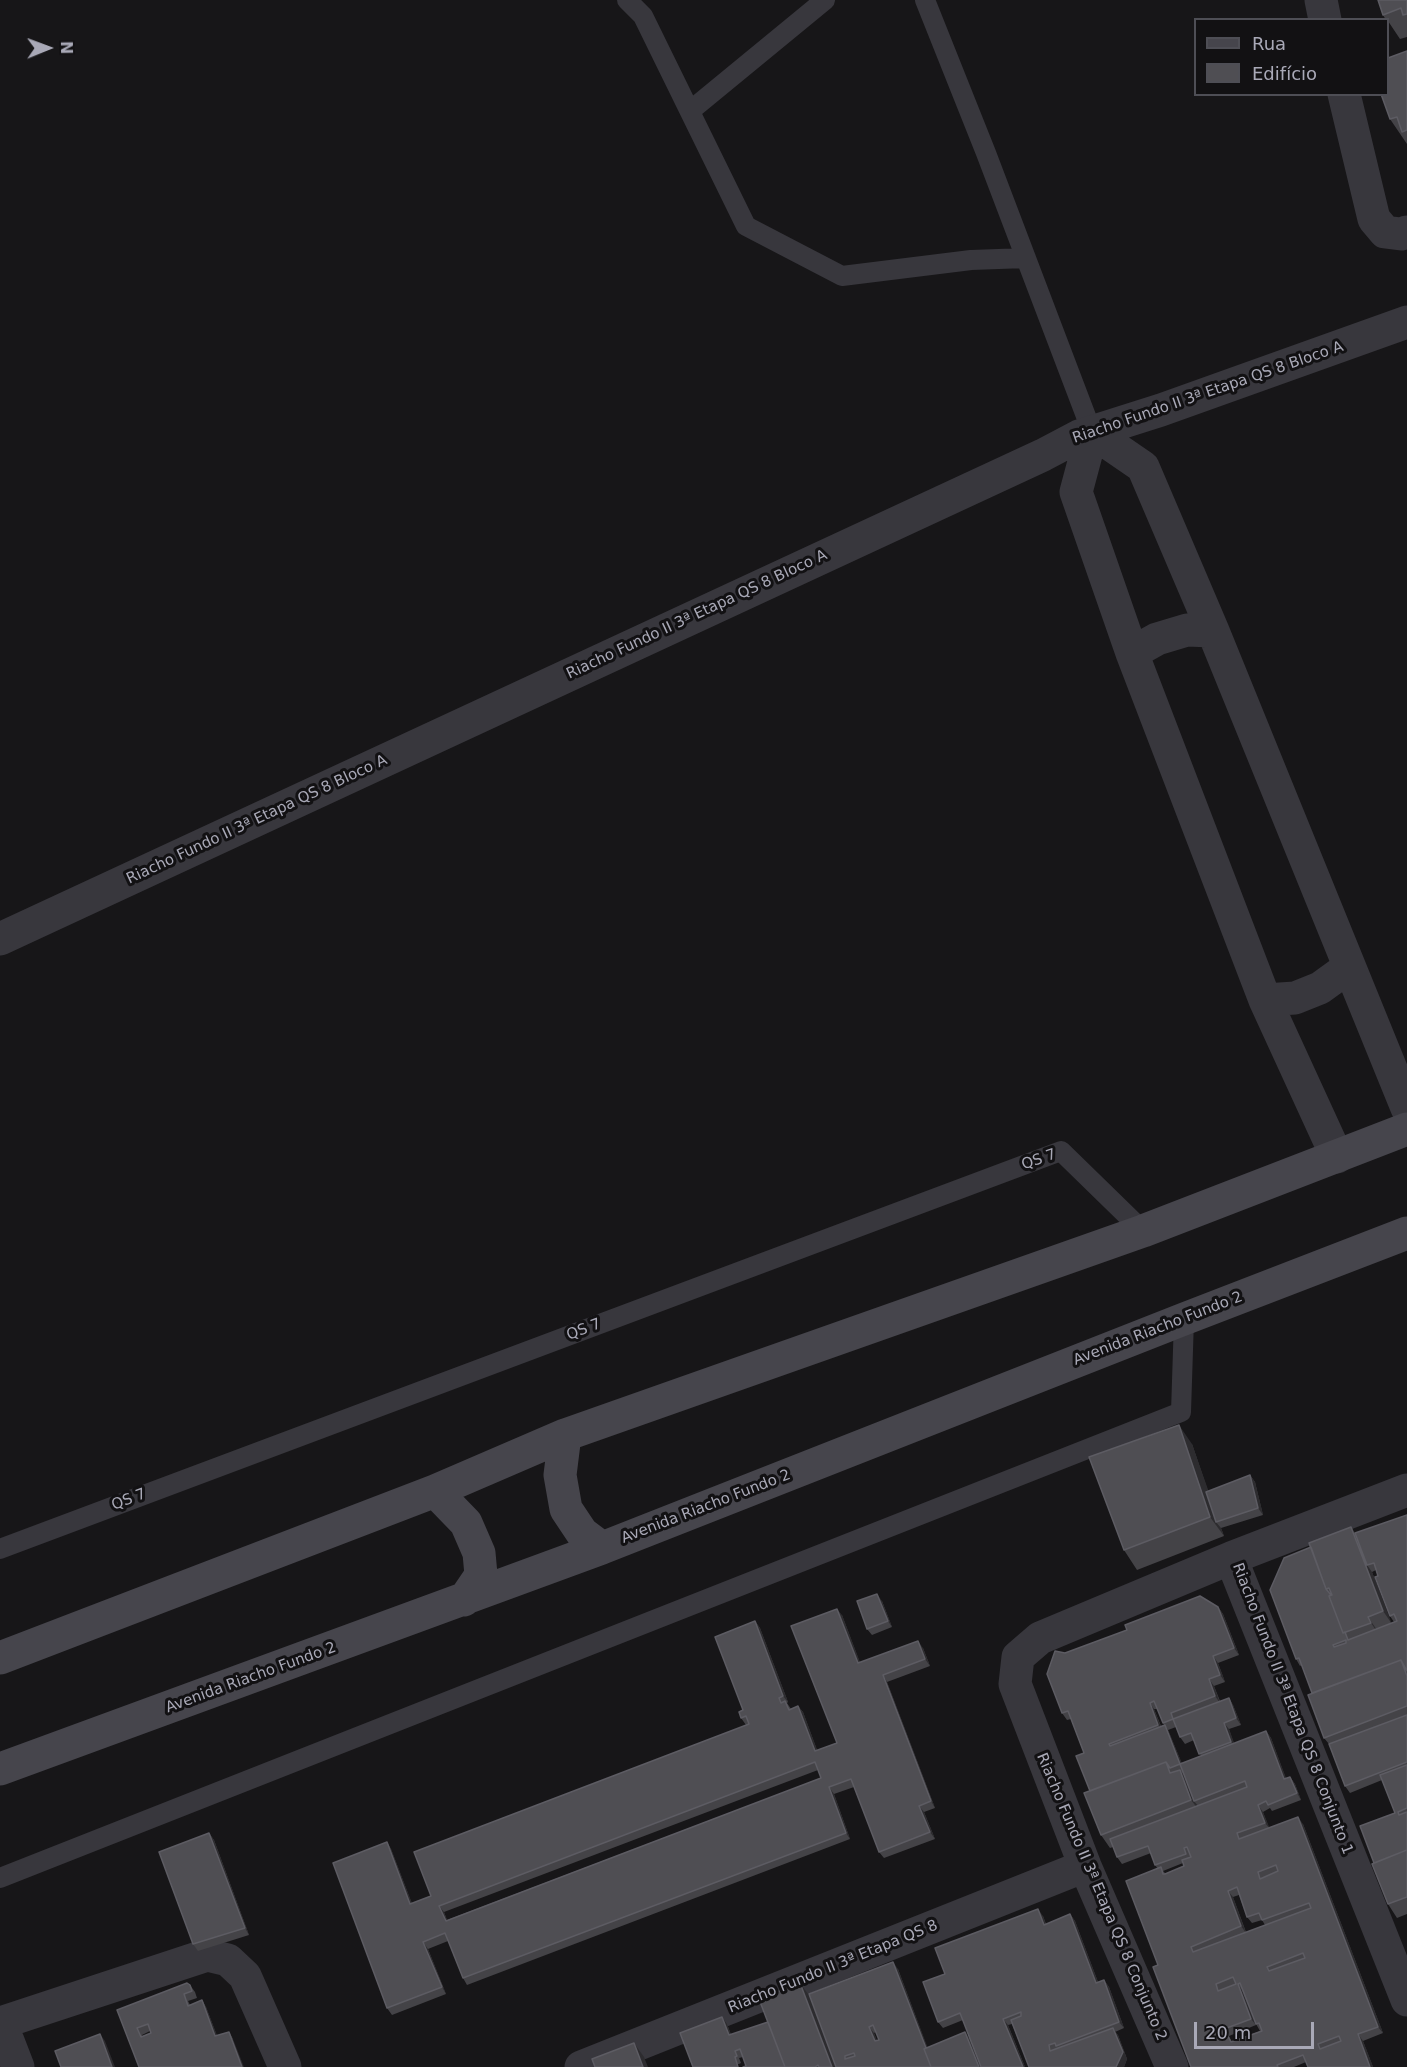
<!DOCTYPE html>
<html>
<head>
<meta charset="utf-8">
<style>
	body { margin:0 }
	#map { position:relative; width:1407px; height:2067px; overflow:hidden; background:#171618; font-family:"DejaVu Sans",sans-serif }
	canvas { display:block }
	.legend { position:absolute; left:1194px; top:18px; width:195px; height:78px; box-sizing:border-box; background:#121113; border:2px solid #4e4e55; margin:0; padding:8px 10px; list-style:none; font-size:18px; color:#a9a9b7 }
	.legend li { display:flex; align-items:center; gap:12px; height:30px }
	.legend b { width:30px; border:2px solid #4e4e55 }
	.north { position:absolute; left:18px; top:18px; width:60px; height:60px; -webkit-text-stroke:4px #121113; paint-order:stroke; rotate:89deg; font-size:16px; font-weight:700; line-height:24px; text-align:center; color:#a9a9b7 }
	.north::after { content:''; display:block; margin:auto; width:21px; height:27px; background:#a9a9b7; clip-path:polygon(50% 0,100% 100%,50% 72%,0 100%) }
	.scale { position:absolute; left:1194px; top:2022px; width:120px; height:27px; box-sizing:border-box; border:3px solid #a9a9b7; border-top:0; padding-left:8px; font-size:18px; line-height:21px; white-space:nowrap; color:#a9a9b7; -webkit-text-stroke:4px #121113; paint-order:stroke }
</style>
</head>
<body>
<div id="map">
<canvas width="1407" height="2067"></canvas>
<ul class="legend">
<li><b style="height:8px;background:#46454c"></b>Rua</li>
<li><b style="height:16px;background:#4f4e53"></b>Edifício</li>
</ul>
<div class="north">N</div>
<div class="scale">20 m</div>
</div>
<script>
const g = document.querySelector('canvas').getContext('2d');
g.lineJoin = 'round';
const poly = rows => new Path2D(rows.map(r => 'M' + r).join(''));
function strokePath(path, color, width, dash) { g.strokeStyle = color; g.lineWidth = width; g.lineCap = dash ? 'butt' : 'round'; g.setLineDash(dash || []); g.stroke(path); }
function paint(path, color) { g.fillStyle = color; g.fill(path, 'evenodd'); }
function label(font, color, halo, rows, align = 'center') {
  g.font = font + ' "DejaVu Sans",sans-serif'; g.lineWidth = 6; g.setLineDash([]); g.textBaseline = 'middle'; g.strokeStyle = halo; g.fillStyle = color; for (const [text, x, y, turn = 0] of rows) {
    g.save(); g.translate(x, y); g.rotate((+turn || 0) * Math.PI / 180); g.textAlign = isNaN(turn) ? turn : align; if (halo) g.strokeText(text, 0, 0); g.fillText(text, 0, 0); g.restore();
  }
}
strokePath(poly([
	[627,0,643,16,746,226,842,276,971,260,1026,258],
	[925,0,986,153,1092,432],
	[690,111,825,0],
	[0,1549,1061,1151,1143,1231],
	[0,1878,1181,1412,1184,1319]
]), '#38373d', 20);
strokePath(poly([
	[1321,0,1325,20],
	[1344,94,1374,219,1385,232,1401,234,1407,232],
	[1132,653,1157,639,1187,630,1213,631],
	[0,939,1043,455,1079,436,1161,410,1407,322],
	[1265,1000,1295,998,1320,988,1349,967],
	[1337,1157,1265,1000,1132,653,1076,492,1092,432,1143,467,1213,631,1407,1108],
	[1407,1490,1231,1558,1407,2000],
	[0,2023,207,1955,228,1960,245,1976,285,2067],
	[1,2023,18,2067],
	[581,2067,1085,1866],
	[1172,2067,1085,1866,1015,1684,1018,1657,1040,1638,1231,1558]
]), '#38373d', 33);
strokePath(poly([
	[565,1435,560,1475,566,1509,582,1533,602,1548],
	[435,1491,466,1523,479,1553,481,1575,464,1600],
	[0,1658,435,1491,565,1435,1143,1231,1407,1129],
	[0,1769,602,1548,1184,1319,1407,1233]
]), '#46454c', 33);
paint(poly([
	[1407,0,1407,37,1400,39,1388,21,1388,20,1386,20,1383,15],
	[1407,51,1407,144,1390,119],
	[1192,1444,1208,1491,1250,1475,1255,1482,1263,1515,1221,1528,1224,1536,1137,1570,1124,1550],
	[1407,1515,1407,1914,1397,1918,1388,1904,1374,1863,1395,1813,1382,1780,1350,1793,1345,1786,1329,1744,1324,1738,1312,1693,1302,1665,1300,1666,1296,1659,1270,1590,1355,1533],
	[1376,1570,1390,1616,1394,1622,1391,1623,1372,1572],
	[882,1601,892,1627,872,1635,867,1629],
	[1218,1607,1223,1614,1239,1655,1218,1663,1225,1682,1214,1686,1220,1701,1229,1698,1233,1705,1241,1725,1229,1729,1234,1744,1266,1731,1271,1738,1286,1779,1290,1777,1295,1784,1301,1800,1272,1811,1270,1808,1263,1812,1269,1828,1303,1824,1383,2033,1363,2041,1373,2067,1308,2067,1306,2062,1294,2067,1191,2067,1158,1965,1158,1869,1155,1865,1151,1853,1122,1864,1117,1857,1113,1847,1110,1848,1101,1835,1090,1791,1084,1753,1071,1719,1067,1720,1062,1713,1065,1653],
	[1154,1709,1157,1709,1164,1725,1161,1726],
	[1176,1727,1180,1737,1185,1744,1194,1740,1201,1756,1182,1764,1168,1730],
	[1183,1863,1184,1866,1166,1874,1163,1871],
	[1239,1895,1247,1917,1252,1923,1262,1920,1265,1925,1246,1932,1233,1897],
	[1242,1990,1256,2024,1260,2031,1232,2042,1229,2036,1256,2025],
	[842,1615,860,1663,923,1648,930,1666,887,1682,935,1808,924,1812,935,1839,884,1858,879,1852,854,1787,834,1794,850,1839,467,1985,463,1978,448,1941,428,1949,446,1994,392,2015,387,2008,387,1842,391,1849,412,1904,431,1896,746,1725,741,1718,755,1621,760,1628,788,1702,787,1703,791,1709,798,1706,803,1712,817,1750,837,1743],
	[818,1770,821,1778,447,1920,444,1912],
	[209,1833,214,1840,249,1935,198,1951,193,1944],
	[1070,1914,1075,1921,1098,1982,1104,1980,1109,1987,1124,2028,1115,2032,1118,2035,1127,2059,1124,2067,1029,2067,1012,2024,1008,2025,1025,2067,743,2067,746,2066,743,2057,739,2058,741,2063,739,2064,693,2067,727,2024,731,2035,768,2022,800,1983,809,1996,898,1969,927,2047,970,2040,963,2020,943,2028,938,2022,945,1974,1043,1916,1046,1924],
	[876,2032,879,2040,877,2041,874,2033],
	[190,1985,195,1992,197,1998,188,2001,190,2005,202,2000,206,2007,217,2036,229,2032,233,2039,139,2067,117,2010],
	[150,2031,151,2033,142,2037,142,2035]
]), '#444347');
paint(poly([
	[1179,1425,1192,1444,1219,1521,1216,1522,1221,1528,1224,1536,1210,1517],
	[1250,1475,1255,1482,1263,1515,1258,1508],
	[1351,1527,1360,1540,1367,1565,1372,1572,1392,1624,1383,1611],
	[877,1594,882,1601,892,1627,888,1621],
	[1218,1607,1223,1614,1239,1655,1234,1648],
	[837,1609,842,1615,863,1670,858,1663],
	[1368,1617,1377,1630,1380,1636,1371,1623],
	[755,1621,760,1628,788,1702,783,1696],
	[918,1641,923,1648,930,1666,925,1659],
	[1213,1656,1218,1663,1225,1682,1220,1675],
	[883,1675,887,1682,935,1808,931,1801],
	[1209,1679,1214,1686,1220,1703,1215,1696],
	[1229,1698,1233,1705,1241,1725,1236,1718],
	[1150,1703,1154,1709,1163,1732,1158,1725],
	[798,1706,803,1712,820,1758,815,1751],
	[1224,1723,1229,1729,1236,1748,1231,1742],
	[1165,1725,1169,1732,1185,1771,1180,1764],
	[1266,1731,1271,1738,1289,1786,1284,1779],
	[1180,1770,1190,1783,1194,1801,1199,1807,1201,1813,1191,1800],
	[1290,1777,1295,1784,1301,1800,1297,1793],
	[829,1787,834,1794,850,1839,846,1833],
	[1258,1805,1263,1812,1270,1829,1265,1823],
	[919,1806,924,1812,935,1839,930,1832],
	[1298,1817,1303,1824,1383,2033,1378,2027],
	[209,1833,214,1840,249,1935,245,1928],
	[387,1842,391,1849,415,1911,410,1904],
	[1228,1891,1233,1897,1246,1933,1241,1926],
	[439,1906,444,1912,450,1928,446,1921],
	[1038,1909,1043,1916,1048,1931,1044,1925],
	[1070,1914,1075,1921,1101,1990,1096,1983],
	[423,1942,428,1949,446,1994,442,1987],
	[893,1962,898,1969,935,2067,933,2067],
	[1104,1980,1109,1987,1124,2028,1119,2022],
	[800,1983,814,2002,839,2067,832,2067],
	[1238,1984,1242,1990,1256,2025,1251,2019],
	[202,2000,206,2007,220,2043,215,2036],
	[722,2017,727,2024,734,2042,729,2035],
	[1003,2019,1008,2025,1025,2067,1023,2067],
	[869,2027,874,2033,880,2048,875,2041],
	[1113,2028,1118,2035,1127,2059,1124,2067,1116,2067],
	[229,2032,233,2039,244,2067,242,2067],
	[965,2032,975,2046,983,2067,979,2067],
	[100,2034,105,2041,115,2067,112,2067],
	[1358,2034,1363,2041,1373,2067,1370,2067],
	[634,2043,644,2057,648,2067,643,2067]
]), '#2d2c2f');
const building = poly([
	[1378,0,1407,0,1407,14,1403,15,1401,8,1383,15,1378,0],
	[1407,51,1407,130,1402,132,1397,117,1390,119,1381,94,1388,94,1388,58,1407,51],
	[1179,1425,1210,1517,1124,1550,1089,1457,1179,1425],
	[1250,1475,1258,1508,1216,1522,1206,1492,1250,1475],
	[1407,1515,1407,1671,1401,1660,1312,1693,1299,1658,1296,1659,1270,1590,1284,1558,1311,1547,1326,1589,1331,1595,1329,1596,1343,1633,1345,1632,1348,1640,1397,1621,1394,1614,1390,1616,1375,1577,1378,1576,1374,1563,1367,1565,1355,1533,1407,1515],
	[1346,1640,1346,1643,1334,1647,1333,1645,1346,1640],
	[1351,1527,1383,1611,1368,1617,1371,1623,1343,1633,1329,1596,1332,1595,1329,1588,1326,1589,1309,1543,1351,1527],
	[877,1594,888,1621,867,1629,857,1601,877,1594],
	[1200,1596,1218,1607,1234,1648,1213,1656,1220,1675,1209,1679,1215,1696,1171,1713,1173,1719,1229,1698,1236,1718,1224,1723,1231,1742,1199,1754,1191,1733,1180,1737,1173,1719,1163,1723,1154,1701,1150,1703,1158,1725,1109,1744,1110,1746,1165,1725,1180,1764,1266,1731,1284,1779,1290,1777,1297,1793,1268,1805,1266,1801,1258,1805,1265,1823,1237,1833,1239,1839,1298,1817,1378,2027,1358,2034,1370,2067,1308,2067,1303,2055,1277,2065,1278,2067,1191,2067,1153,1967,1158,1965,1126,1881,1161,1867,1163,1874,1165,1874,1184,1866,1182,1860,1191,1857,1187,1847,1184,1848,1186,1854,1155,1865,1148,1846,1117,1857,1110,1839,1247,1787,1245,1781,1194,1801,1180,1764,1170,1768,1166,1762,1090,1791,1076,1756,1084,1753,1068,1711,1062,1713,1047,1674,1055,1651,1065,1653,1127,1630,1125,1625,1200,1596],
	[1276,1865,1278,1871,1260,1879,1258,1872,1276,1865],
	[1237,1887,1247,1917,1259,1913,1262,1920,1309,1903,1311,1908,1193,1952,1191,1947,1241,1926,1228,1891,1237,1887],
	[1303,1953,1305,1958,1269,1971,1267,1967,1303,1953],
	[1233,1977,1236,1984,1218,1991,1216,1984,1233,1977],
	[1240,1983,1256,2024,1259,2023,1262,2031,1231,2042,1224,2029,1251,2019,1238,1984,1240,1983],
	[1339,2036,1341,2041,1320,2049,1318,2044,1339,2036],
	[837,1609,858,1663,918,1641,925,1659,883,1675,931,1801,919,1806,930,1832,879,1852,851,1779,829,1787,846,1833,463,1978,445,1933,423,1942,442,1987,387,2008,333,1863,387,1842,410,1904,431,1896,414,1852,749,1724,746,1716,741,1718,739,1712,743,1710,715,1637,755,1621,783,1696,779,1698,781,1703,785,1701,789,1710,798,1706,815,1751,837,1743,791,1626,837,1609],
	[815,1762,821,1778,446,1921,439,1906,815,1762],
	[1401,1660,1407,1676,1407,1706,1324,1738,1308,1695,1401,1660],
	[1407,1715,1407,1762,1345,1786,1329,1744,1407,1715],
	[1166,1762,1170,1773,1180,1770,1191,1800,1101,1835,1084,1793,1166,1762],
	[1407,1765,1407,1808,1398,1812,1399,1815,1407,1812,1407,1850,1374,1863,1360,1826,1395,1813,1380,1775,1407,1765],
	[209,1833,245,1928,193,1944,159,1852,209,1833],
	[1407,1850,1407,1897,1388,1904,1372,1864,1407,1850],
	[1038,1909,1044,1925,1070,1914,1096,1983,1104,1980,1119,2022,1056,2046,1055,2043,1049,2045,1050,2051,1113,2028,1123,2052,1116,2067,1029,2067,1011,2020,1021,2016,1021,2012,1003,2019,1023,2067,981,2067,960,2013,938,2022,923,1982,945,1974,935,1948,1038,1909],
	[893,1962,926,2048,924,2049,931,2067,836,2067,809,1994,893,1962],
	[873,2025,879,2040,875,2041,869,2027,873,2025],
	[854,2053,855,2056,845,2059,845,2056,854,2053],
	[187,1983,190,1985,192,1991,184,1994,188,2006,202,2000,215,2036,229,2032,242,2067,139,2067,117,2010,187,1983],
	[148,2024,151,2033,141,2037,137,2028,148,2024],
	[800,1983,832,2067,819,2067,818,2065,815,2067,785,2067,759,1999,800,1983],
	[722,2017,729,2035,768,2022,785,2067,743,2067,746,2066,740,2049,735,2051,737,2056,735,2057,738,2067,693,2067,680,2033,722,2017],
	[965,2032,979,2067,931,2067,924,2049,965,2032],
	[100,2034,112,2067,61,2067,55,2051,100,2034],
	[634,2043,643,2067,595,2067,592,2059,634,2043]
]);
paint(building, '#4f4e53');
strokePath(building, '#5d5c63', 1.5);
label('15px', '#a9a9b7', '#121113', [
	["Riacho Fundo II 3ª Etapa QS 8 Bloco A",1208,393,-19],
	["Riacho Fundo II 3ª Etapa QS 8 Bloco A",697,615,-25],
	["Riacho Fundo II 3ª Etapa QS 8 Bloco A",257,820,-25],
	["QS 7",1039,1160,-19],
	["Avenida Riacho Fundo 2",1158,1329,-21],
	["QS 7",584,1330,-21],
	["QS 7",129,1500,-21],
	["Avenida Riacho Fundo 2",706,1507,-21],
	["Avenida Riacho Fundo 2",251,1678,-20],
	["Riacho Fundo II 3ª Etapa QS 8 Conjunto 1",1292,1709,69],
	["Riacho Fundo II 3ª Etapa QS 8 Conjunto 2",1101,1897,67],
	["Riacho Fundo II 3ª Etapa QS 8",833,1967,-22]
]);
</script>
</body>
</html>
